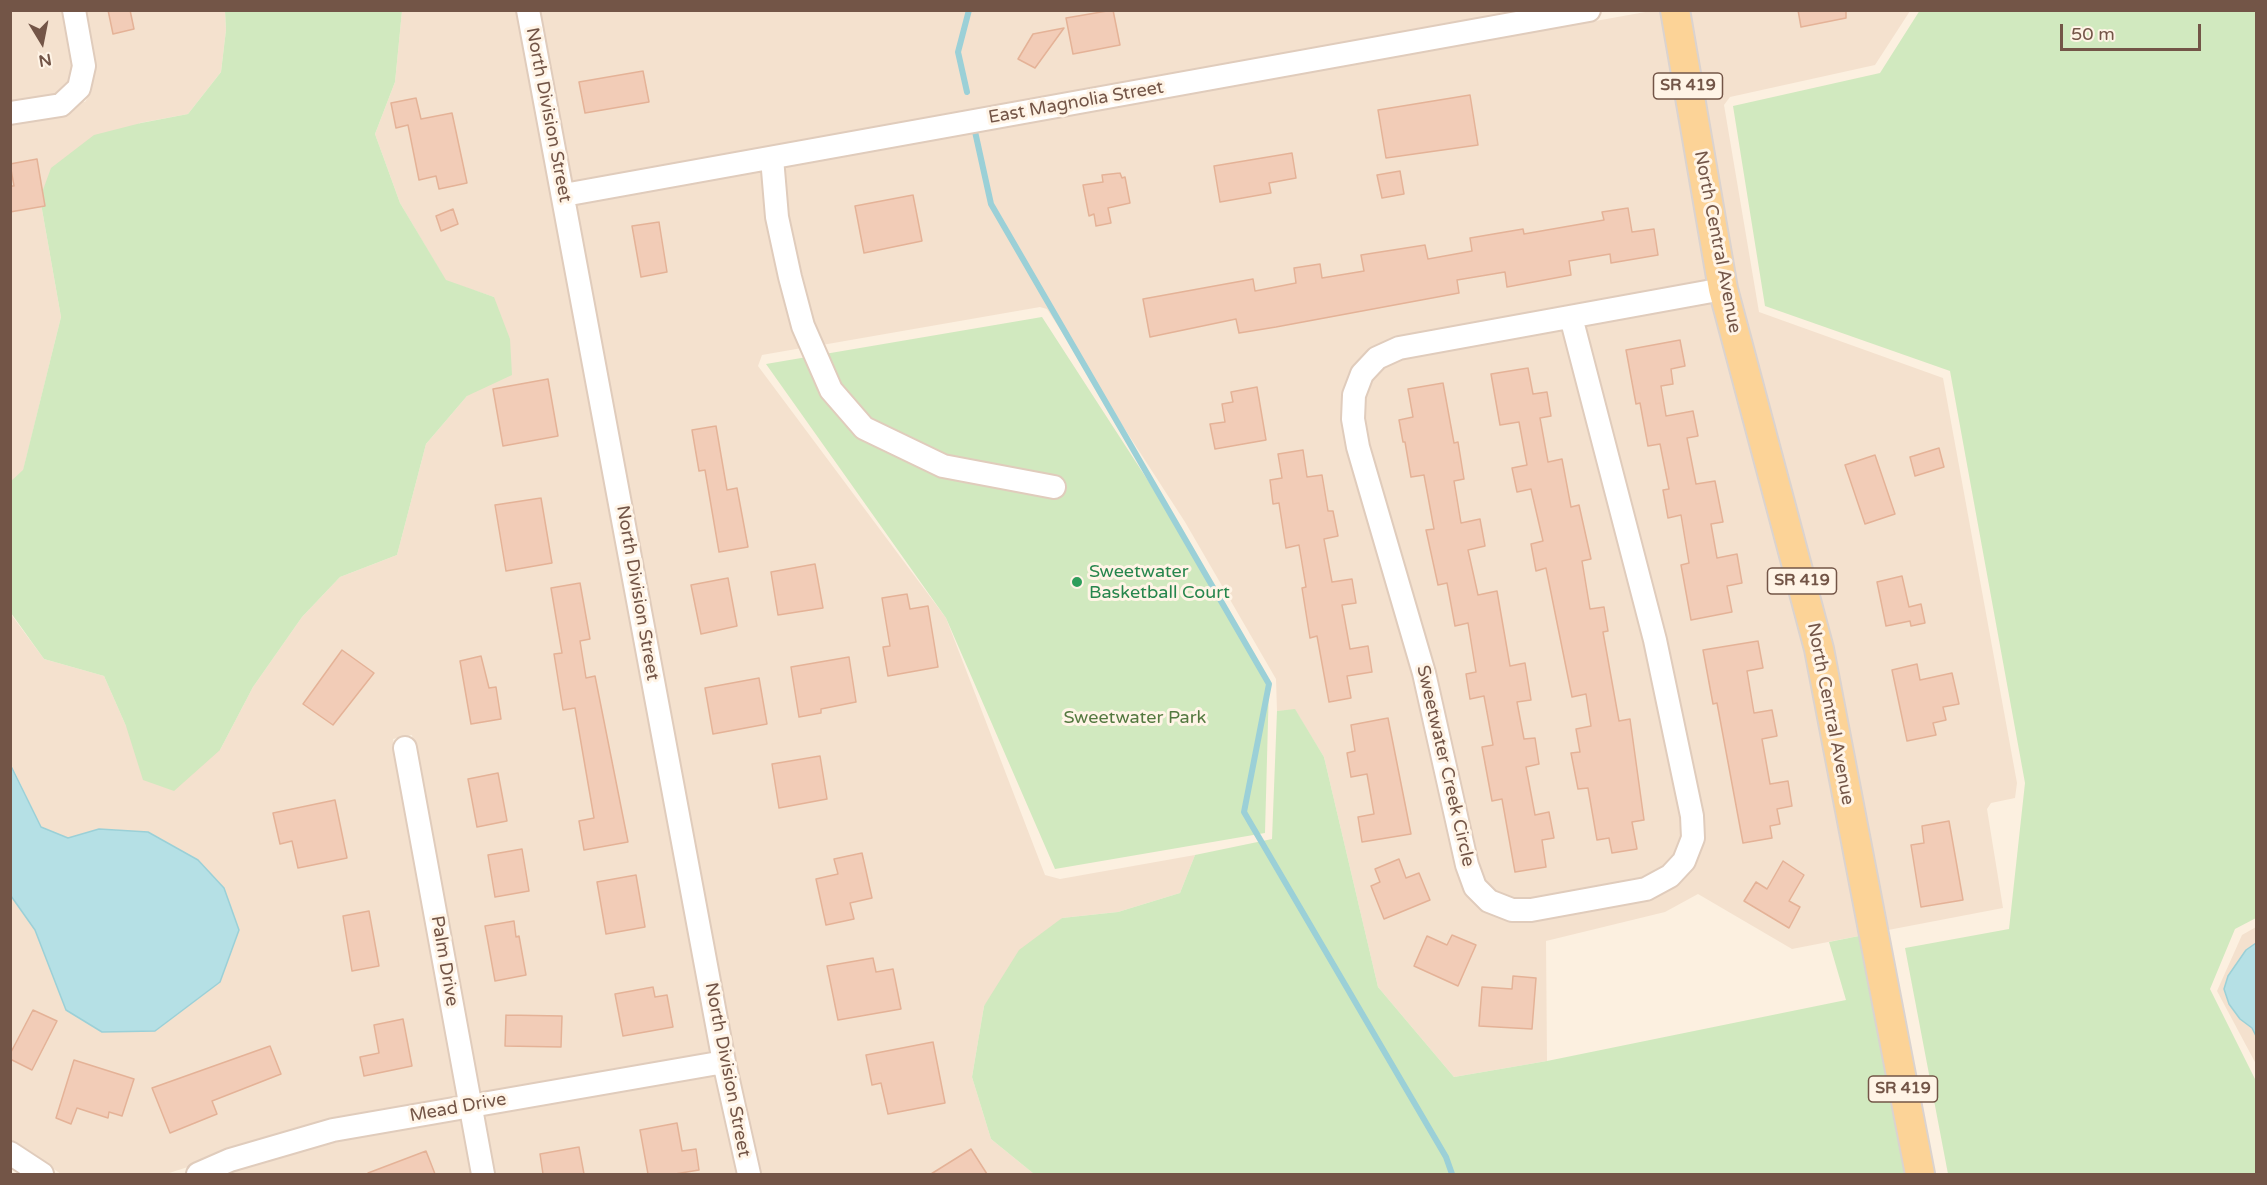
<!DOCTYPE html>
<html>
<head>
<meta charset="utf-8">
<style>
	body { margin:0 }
	#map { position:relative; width:2267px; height:1185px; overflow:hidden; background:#fcf0e0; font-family:"Varela Round",sans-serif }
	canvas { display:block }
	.frame { position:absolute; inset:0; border:12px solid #735547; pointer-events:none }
	.north { position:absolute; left:12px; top:12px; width:60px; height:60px; -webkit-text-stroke:4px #fff4e6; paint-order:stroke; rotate:170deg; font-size:16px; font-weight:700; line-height:24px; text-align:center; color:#735547 }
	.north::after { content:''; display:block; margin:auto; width:21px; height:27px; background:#735547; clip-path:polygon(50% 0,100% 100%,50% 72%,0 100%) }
	.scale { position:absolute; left:2060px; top:24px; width:141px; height:27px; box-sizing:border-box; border:3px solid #735547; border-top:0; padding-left:8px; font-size:18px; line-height:21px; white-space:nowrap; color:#735547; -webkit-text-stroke:4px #fff4e6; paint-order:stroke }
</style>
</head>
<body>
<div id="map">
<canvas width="2267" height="1185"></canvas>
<div class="frame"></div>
<div class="north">N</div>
<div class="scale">50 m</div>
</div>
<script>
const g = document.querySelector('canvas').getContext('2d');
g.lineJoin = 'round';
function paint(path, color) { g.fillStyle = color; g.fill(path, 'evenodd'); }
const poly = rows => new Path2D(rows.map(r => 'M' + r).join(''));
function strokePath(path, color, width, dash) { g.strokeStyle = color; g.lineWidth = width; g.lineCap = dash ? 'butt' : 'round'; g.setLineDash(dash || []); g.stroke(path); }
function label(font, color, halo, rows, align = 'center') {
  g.font = font + ' "Varela Round",sans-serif'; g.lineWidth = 6; g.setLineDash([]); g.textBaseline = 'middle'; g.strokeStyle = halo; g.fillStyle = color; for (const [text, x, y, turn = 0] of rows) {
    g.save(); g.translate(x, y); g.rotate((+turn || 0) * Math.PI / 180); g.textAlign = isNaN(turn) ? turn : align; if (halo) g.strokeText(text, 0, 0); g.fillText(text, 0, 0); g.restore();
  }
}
paint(poly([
	[11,11,64,11,74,65,70,82,57,94,11,102],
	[83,11,225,11,226,30,221,72,188,114,140,123,40,198,61,317,23,471,11,482,11,124,81,100,85,102,92,90,89,86],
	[402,11,519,11,713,1053,477,1094,412,735,393,739,458,1097,191,1166,166,1174,61,1174,11,1140,11,896,35,930,66,1010,155,1031,220,982,239,930,224,888,198,860,149,832,99,829,68,838,41,827,11,764,10,613,44,659,104,676,126,726,220,750,253,687,302,617,340,577,397,555,426,444,467,396,494,297,446,281,400,203,375,134,395,82],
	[538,11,1527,11,571,183],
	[1651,11,1665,11,1712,279,1397,337,1373,347,1345,391,1486,911,1513,921,1533,921,1650,899,1674,886,1691,869,1702,843,1583,325,1716,301,1791,575,1864,935,1792,949,1698,894,1665,912,1546,941,1547,1061,1454,1077,1378,987,1324,757,1295,710,1277,711,1276,679,1185,522,1047,309,1040,307,822,345,812,322,787,216,782,167],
	[1684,11,1910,11,1875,65,1730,97,1724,105,1759,312,1943,378,2017,783,2015,798,1991,803,1987,809,2003,908,1883,931,1745,339],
	[763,171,802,348,762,355,758,366,946,618,1045,875,1060,879,1195,855,1180,893,1118,912,1062,918,984,1006,972,1077,991,1139,1034,1174,759,1174,734,1060,575,204],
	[1564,329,1646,643,1683,817,1683,835,1676,854,1664,867,1643,878,1529,899,1513,899,1494,892,1483,880,1476,862,1368,444,1363,418,1364,398,1370,380,1383,367,1402,358],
	[2256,927,2256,1064,2217,991,2242,935],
	[717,1074,739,1174,493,1174,482,1115],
	[462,1119,473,1174,225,1174,336,1141]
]), '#f4e1ce');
paint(poly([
	[1920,10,2256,11,2256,918,2235,929,2210,989,2256,1081,2256,1174,1948,1174,1905,948,2009,929,2025,783,1950,371,1765,306,1733,106,1880,73],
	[225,11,402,11,395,82,375,134,400,203,446,280,494,297,510,339,512,375,467,396,426,444,397,555,340,577,302,617,253,687,220,750,174,791,143,780,126,726,104,676,44,659,11,613,10,482,23,470,61,317,40,198,51,168,94,135,141,123,188,114,221,72,226,30],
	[1042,317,1178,527,1269,684,1265,833,1055,869,946,618,766,364],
	[1295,709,1324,757,1378,987,1454,1077,1547,1061,1846,1000,1829,942,1864,935,1910,1174,1034,1174,991,1139,972,1077,984,1006,1019,950,1062,918,1118,912,1180,893,1195,855,1272,839,1277,711]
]), '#d1e9bf');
const water = poly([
	[10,764,41,827,68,838,99,829,148,832,198,860,224,888,239,930,220,982,155,1031,102,1032,66,1010,35,930,11,896,10,764],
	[2256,943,2256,1036,2252,1028,2240,1019,2229,1004,2224,989,2228,976,2246,950,2256,943]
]);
paint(water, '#b5e0e5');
strokePath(water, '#9bd0d7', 1.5);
strokePath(poly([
	[967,92,958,52,969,10],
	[974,127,991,204,1269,684,1244,812,1446,1157,1452,1174]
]), '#9bd0d7', 6);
const building = poly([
	[108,10,130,10,134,29,113,34,108,10],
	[1113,10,1120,45,1073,54,1066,18,1113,10],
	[1798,10,1846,10,1846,18,1801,27,1798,10],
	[1064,28,1035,68,1018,59,1033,34,1064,28],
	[643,71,649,102,585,113,579,82,643,71],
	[1470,95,1478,145,1386,158,1378,110,1470,95],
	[416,98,421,119,452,113,467,183,439,189,436,176,419,180,408,125,396,128,391,103,416,98],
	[1292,153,1296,178,1269,183,1271,193,1220,202,1214,166,1292,153],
	[37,159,45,206,10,212,10,186,14,186,10,164,37,159],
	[1400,171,1404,194,1382,198,1377,175,1400,171],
	[1120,173,1122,178,1125,177,1130,203,1108,208,1111,223,1096,226,1094,214,1089,216,1083,185,1103,182,1102,175,1120,173],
	[913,195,922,241,864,253,855,206,913,195],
	[1628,208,1632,232,1654,229,1658,255,1611,263,1610,254,1569,261,1571,275,1507,287,1505,272,1457,280,1459,293,1276,327,1239,333,1236,319,1150,337,1143,299,1253,279,1255,291,1296,283,1294,268,1320,264,1322,278,1364,271,1361,255,1425,245,1428,259,1472,251,1470,238,1523,229,1524,234,1604,220,1602,212,1628,208],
	[453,209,458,224,441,231,436,216,453,209],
	[659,222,667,272,641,277,632,226,659,222],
	[1680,340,1685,366,1671,369,1673,384,1661,386,1666,416,1693,411,1698,436,1687,438,1696,484,1715,481,1723,522,1711,524,1717,558,1737,554,1742,583,1727,586,1732,612,1691,620,1681,565,1689,563,1681,515,1668,518,1663,490,1669,489,1660,444,1648,446,1640,403,1636,404,1626,350,1680,340],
	[1528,368,1533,394,1547,392,1551,416,1540,418,1548,462,1562,459,1571,507,1579,505,1591,559,1582,561,1590,609,1604,607,1608,631,1603,632,1619,721,1630,719,1644,820,1632,822,1637,849,1612,853,1609,838,1597,840,1588,788,1578,789,1571,753,1580,752,1576,729,1591,726,1586,694,1572,697,1546,568,1536,571,1531,544,1543,541,1531,489,1517,492,1512,468,1527,465,1519,422,1500,425,1491,374,1528,368],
	[548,379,558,436,503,446,493,389,548,379],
	[1443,383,1454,443,1458,442,1464,479,1454,481,1461,523,1480,519,1485,546,1468,550,1478,595,1497,591,1510,666,1525,663,1531,700,1517,702,1524,739,1535,738,1539,764,1526,767,1535,815,1549,812,1554,838,1542,840,1546,867,1515,872,1502,799,1492,801,1482,747,1493,745,1484,696,1470,699,1466,674,1476,672,1468,623,1455,626,1447,583,1438,585,1426,530,1434,529,1424,475,1411,477,1405,442,1403,442,1399,420,1413,417,1408,389,1443,383],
	[1257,387,1266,440,1215,449,1210,424,1225,422,1222,404,1233,402,1231,392,1257,387],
	[716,426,727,490,737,488,748,547,719,552,705,470,699,471,692,430,716,426],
	[1939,448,1944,467,1915,476,1910,457,1939,448],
	[1303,450,1307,477,1322,475,1328,511,1333,511,1338,536,1324,539,1332,582,1352,579,1356,603,1342,605,1350,649,1368,646,1372,672,1347,676,1351,698,1329,702,1317,636,1310,638,1302,588,1306,587,1299,545,1286,548,1279,503,1273,504,1270,480,1282,478,1278,454,1303,450],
	[1875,455,1895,514,1865,524,1845,465,1875,455],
	[541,498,552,563,506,571,495,505,541,498],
	[815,564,823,608,778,615,771,572,815,564],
	[1902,576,1909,607,1921,604,1925,623,1911,626,1910,621,1886,626,1877,582,1902,576],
	[728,578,737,626,701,634,691,585,728,578],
	[580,583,590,639,580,641,586,678,595,676,628,842,584,850,579,821,594,818,575,708,563,710,554,654,562,653,551,588,580,583],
	[907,594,910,609,928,606,938,667,888,676,883,647,890,646,882,598,907,594],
	[1758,641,1763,668,1747,671,1754,713,1772,710,1777,736,1762,739,1770,784,1788,781,1792,806,1777,809,1780,824,1770,826,1772,838,1743,843,1717,703,1713,704,1703,650,1758,641],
	[342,650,374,673,333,725,303,704,342,650],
	[481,656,489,688,496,687,501,719,471,724,460,661,481,656],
	[849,657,856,702,821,709,821,713,799,717,791,667,849,657],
	[1917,664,1920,680,1952,673,1959,704,1943,707,1946,720,1933,723,1936,735,1907,741,1892,670,1917,664],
	[759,678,767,724,713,734,705,688,759,678],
	[1388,718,1411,834,1362,842,1358,817,1374,814,1367,774,1351,777,1347,753,1355,751,1351,725,1388,718],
	[820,756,827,799,779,808,772,764,820,756],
	[498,773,507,821,477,827,468,779,498,773],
	[335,800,347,858,298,868,292,841,280,844,273,813,335,800],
	[1949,821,1963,900,1921,907,1911,845,1924,843,1922,826,1949,821],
	[522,849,529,891,495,897,488,855,522,849],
	[862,853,872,898,850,903,854,919,826,925,816,879,838,874,834,859,862,853],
	[1399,859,1406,878,1419,873,1430,900,1384,919,1371,886,1380,882,1375,869,1399,859],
	[1783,861,1804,875,1789,901,1800,907,1789,928,1744,901,1756,882,1767,889,1783,861],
	[636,875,645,927,606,934,597,882,636,875],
	[369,911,379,966,352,971,343,916,369,911],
	[514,921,516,937,519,936,526,975,495,981,485,926,514,921],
	[1452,935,1476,945,1458,986,1414,966,1427,936,1447,945,1452,935],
	[873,958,876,972,893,969,901,1009,838,1020,827,966,873,958],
	[1513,976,1536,978,1532,1029,1479,1026,1482,987,1512,989,1513,976],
	[653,987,655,997,667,995,673,1027,623,1036,615,994,653,987],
	[33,1010,57,1021,32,1070,10,1059,10,1054,33,1010],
	[506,1015,562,1016,561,1047,505,1046,506,1015],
	[403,1019,412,1066,364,1076,360,1057,379,1053,374,1025,403,1019],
	[933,1042,945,1103,888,1114,881,1083,872,1085,866,1055,933,1042],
	[270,1046,281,1074,212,1101,217,1114,170,1133,152,1088,270,1046],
	[74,1060,134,1079,122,1116,109,1112,108,1118,77,1108,71,1124,56,1118,74,1060],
	[677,1123,682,1151,696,1149,699,1170,675,1174,648,1174,640,1130,677,1123],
	[579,1147,584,1174,543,1174,540,1154,579,1147],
	[971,1149,987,1174,931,1174,971,1149],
	[426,1151,435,1174,369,1174,368,1173,426,1151]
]);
paint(building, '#f2ccb7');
strokePath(building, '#e4b297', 1.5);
const minor = poly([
	[528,10,724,1062,749,1174],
	[10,113,61,105,79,88,84,66,74,10],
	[772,158,777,217,790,277,803,326,831,390,864,428,943,466,1054,487],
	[564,195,1589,10],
	[1571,317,1655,640,1692,816,1693,838,1684,861,1670,876,1646,889,1531,910,1512,910,1489,901,1475,887,1467,865,1424,673,1358,447,1353,419,1354,395,1362,374,1377,358,1399,348,1723,289],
	[405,748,483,1174],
	[10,1153,42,1174],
	[198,1174,230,1160,333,1130,724,1062]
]);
const major = poly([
	[1675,10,1723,289,1819,649,1920,1174]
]);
strokePath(minor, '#e0ccbc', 26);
strokePath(major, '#dbd3cf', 32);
strokePath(minor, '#fff', 22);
strokePath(major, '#fcd397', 28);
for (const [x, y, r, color] of [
	[1077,582,6,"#2e9e5b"]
]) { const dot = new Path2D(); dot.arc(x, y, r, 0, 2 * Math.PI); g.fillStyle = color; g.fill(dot); strokePath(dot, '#fff4e6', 2); }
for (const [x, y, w] of [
	[1688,86,69],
	[1802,581,69],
	[1903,1089,69]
]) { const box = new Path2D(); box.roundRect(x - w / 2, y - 13, w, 26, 4.5); g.fillStyle = '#fff4e6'; g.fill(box); strokePath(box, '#735547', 1.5); }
label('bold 16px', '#735547', null, [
	["SR 419",1688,86],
	["SR 419",1802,581],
	["SR 419",1903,1089]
]);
label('18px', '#735547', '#fff4e6', [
	["East Magnolia Street",1076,103,-10],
	["North Division Street",548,115,79],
	["North Central Avenue",1717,242,79],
	["North Division Street",637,593,80],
	["North Central Avenue",1830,714,79],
	["Sweetwater Creek Circle",1445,766,77],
	["Palm Drive",444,961,80],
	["North Division Street",727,1070,79],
	["Mead Drive",458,1108,-10]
]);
label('18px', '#27864d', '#fff4e6', [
	["Sweetwater",1089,572],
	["Basketball Court",1089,593]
], 'left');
label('18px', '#53783f', '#fff4e6', [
	["Sweetwater Park",1135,718]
]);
</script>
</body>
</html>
